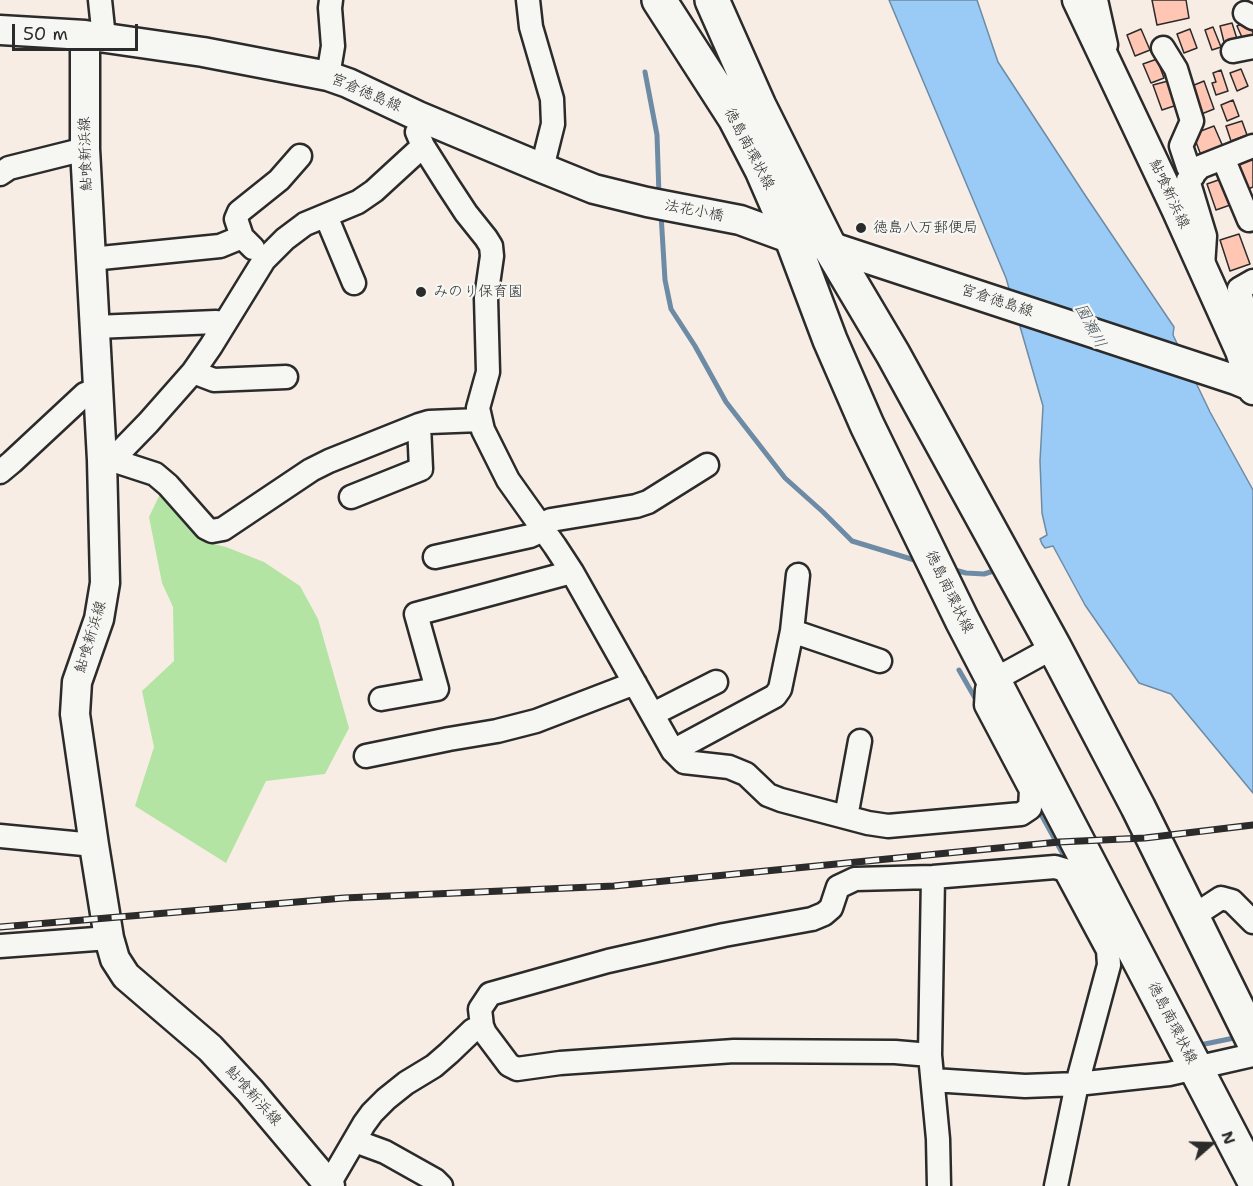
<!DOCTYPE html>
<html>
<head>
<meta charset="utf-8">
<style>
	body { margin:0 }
	#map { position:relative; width:1253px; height:1186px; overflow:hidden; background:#f8ede5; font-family:"Shantell Sans",sans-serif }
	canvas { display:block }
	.north { position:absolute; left:1181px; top:1114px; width:60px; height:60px; -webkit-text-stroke:4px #f6f6f2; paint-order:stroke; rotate:70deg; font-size:16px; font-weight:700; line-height:24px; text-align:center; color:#2b2b2b }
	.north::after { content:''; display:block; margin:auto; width:21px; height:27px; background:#2b2b2b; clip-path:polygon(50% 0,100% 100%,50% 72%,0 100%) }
	.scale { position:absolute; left:12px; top:24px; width:126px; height:27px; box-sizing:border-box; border:3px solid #2b2b2b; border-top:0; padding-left:8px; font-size:18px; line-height:21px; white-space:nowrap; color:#2b2b2b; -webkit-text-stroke:4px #f6f6f2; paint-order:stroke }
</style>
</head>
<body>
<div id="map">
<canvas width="1253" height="1186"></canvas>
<div class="north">N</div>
<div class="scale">50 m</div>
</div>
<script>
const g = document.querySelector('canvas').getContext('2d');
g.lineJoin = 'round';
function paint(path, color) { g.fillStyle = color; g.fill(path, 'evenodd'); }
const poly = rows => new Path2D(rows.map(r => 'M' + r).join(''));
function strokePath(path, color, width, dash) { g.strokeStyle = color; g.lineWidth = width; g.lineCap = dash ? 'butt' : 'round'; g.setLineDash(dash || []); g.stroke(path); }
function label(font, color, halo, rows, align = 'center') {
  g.font = font + ' "Shantell Sans","Klee One",sans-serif'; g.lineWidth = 4.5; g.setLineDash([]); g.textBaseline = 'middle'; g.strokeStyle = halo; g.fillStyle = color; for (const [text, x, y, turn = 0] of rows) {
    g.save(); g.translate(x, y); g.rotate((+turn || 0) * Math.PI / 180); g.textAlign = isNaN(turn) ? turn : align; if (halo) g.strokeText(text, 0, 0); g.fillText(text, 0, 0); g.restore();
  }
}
paint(poly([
	[160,494,206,542,226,547,264,562,300,586,318,619,349,728,325,774,266,781,226,863,135,806,154,747,142,691,174,661,173,607,162,583,149,517]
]), '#b3e4a4');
const water = poly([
	[889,0,977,0,998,62,1085,195,1174,327,1173,335,1210,412,1253,490,1253,793,1171,694,1139,683,1085,605,1053,546,1045,548,1042,544,1040,539,1047,535,1042,513,1040,461,1043,406,1006,278,889,0]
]);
paint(water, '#99cbf6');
strokePath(water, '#6d8ba5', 1.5);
strokePath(poly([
	[645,72,657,135,659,195],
	[661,214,665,280,671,309,695,346,726,402,785,478,823,512,852,541,921,562],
	[951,569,966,573,984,574,1000,569],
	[959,670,979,705],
	[1037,807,1069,865],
	[1195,1046,1239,1037]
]), '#6d8ba5', 5);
const building = poly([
	[1152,0,1186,0,1189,18,1157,25,1152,0],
	[1248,21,1253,33,1253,38,1244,42,1237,26,1248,21],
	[1232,23,1238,42,1225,46,1220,26,1232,23],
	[1213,27,1221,47,1212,50,1205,30,1213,27],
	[1141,29,1150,50,1135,56,1127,35,1141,29],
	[1190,29,1197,48,1184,53,1177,34,1190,29],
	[1157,59,1164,78,1151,83,1143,64,1157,59],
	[1241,69,1248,86,1237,91,1230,73,1241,69],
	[1221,70,1228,91,1216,95,1212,83,1216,82,1213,73,1221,70],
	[1168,81,1177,105,1162,110,1153,85,1168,81],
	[1204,81,1214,109,1199,115,1187,88,1204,81],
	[1233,100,1239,116,1227,121,1221,105,1233,100],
	[1242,121,1247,135,1231,141,1226,126,1242,121],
	[1214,126,1224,149,1202,158,1193,134,1214,126],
	[1253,159,1253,187,1246,190,1237,165,1253,159],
	[1224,178,1233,204,1216,210,1207,184,1224,178],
	[1239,234,1250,264,1230,271,1220,240,1239,234]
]);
paint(building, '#ffc7b3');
strokePath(building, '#2b2b2b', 1.5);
const minor = poly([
	[100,0,104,38],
	[528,0,531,27,552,99,553,124,542,168],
	[1096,0,1106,45],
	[1245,13,1253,18],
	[1163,48,1176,69,1192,121,1181,146,1188,167,1193,176],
	[1233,51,1253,47],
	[328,76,333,46,330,8,331,0],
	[423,146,447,184,466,213,486,238,491,246,492,256,486,298,488,372,478,408,483,430,508,480,555,546,572,572,673,751,684,762,729,767,746,774,768,795,781,800,868,823,888,826,1021,814,1030,808,1031,790,986,705,987,689,994,680,1054,647],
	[1223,158,1249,220],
	[0,174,9,168,85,149],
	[326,216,354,283],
	[253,248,242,237,236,219,239,212,279,180,300,156],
	[91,259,220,246,242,237],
	[1203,267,1205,236,1188,180,1200,167,1253,146],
	[1253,281,1239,289,1253,338],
	[95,327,216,322,223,326],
	[193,372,214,380,286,377],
	[102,460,112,460,155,474,168,485,206,528,212,531,223,529,311,470,329,461,419,425,429,422,480,420],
	[112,460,148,423,193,372,211,346,264,260,285,239,305,224,358,202,374,191,423,146,417,132],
	[0,472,12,462,85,394,98,390],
	[351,497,421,469,419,425],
	[540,525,551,520,636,506,648,502,707,465],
	[435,557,530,536,543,530],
	[792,631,798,575],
	[381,699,437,689,416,614,572,572],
	[653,714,716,682],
	[673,751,775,696,780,689,792,631,880,661],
	[366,756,449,739,497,731,536,721,635,683],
	[846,817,860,741],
	[0,836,94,845],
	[933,877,930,1055,938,1139,939,1186],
	[1192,917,1221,898,1232,901,1253,922],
	[0,946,109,938],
	[930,1055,895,1052,734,1051,560,1063,517,1069,509,1065,485,1033,482,1026,480,1009,490,994,608,961,724,935,812,919,824,914,831,908,838,887,855,879,933,877,1055,867,1065,870,1108,950,1109,965,1077,1084,1056,1186],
	[933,1080,1025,1086,1077,1084,1169,1074,1253,1055],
	[355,1141,385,1152,435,1180,441,1186],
	[329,1184,364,1124,372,1113,386,1099,406,1083,434,1066,449,1053,473,1030,482,1026]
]);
const major = poly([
	[1077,0,1176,209,1240,351,1253,390],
	[0,30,85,35,203,52,328,76,348,83,418,116,542,168,594,189,647,202,740,220,792,239,829,246,1236,380,1253,387],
	[85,35,85,149,102,460,105,583,99,619,77,682,75,714,94,845,109,938,115,959,126,976,210,1048,250,1091,330,1186]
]);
const highway = poly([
	[659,0,735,118,762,170,792,239,830,340,867,425,962,620,1253,1178],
	[712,0,759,106,829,246,893,354,1054,647,1138,807,1253,1040]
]);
strokePath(minor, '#2b2b2b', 27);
strokePath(major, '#2b2b2b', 33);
strokePath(highway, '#2b2b2b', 38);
strokePath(minor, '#f6f6f2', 22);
strokePath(major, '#f6f6f2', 28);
strokePath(highway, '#f6f6f2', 33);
const rail = poly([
	[0,927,344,898,614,886,1059,842,1145,838,1253,825]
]);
strokePath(rail, '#2b2b2b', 7);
strokePath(rail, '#f6f6f2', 4.5, [14]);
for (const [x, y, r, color] of [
	[861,228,6,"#2b2b2b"],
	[421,292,6,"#2b2b2b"]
]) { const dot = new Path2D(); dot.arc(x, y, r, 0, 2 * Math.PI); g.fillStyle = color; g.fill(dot); strokePath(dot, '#f6f6f2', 2); }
label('15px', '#2b2b2b', '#f6f6f2', [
	["宮倉徳島線",366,93,23],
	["徳島南環状線",749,149,62],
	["鮎喰新浜線",86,154,-92],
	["鮎喰新浜線",1169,194,65],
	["法花小橋",694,211,11],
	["宮倉徳島線",997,301,18],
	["徳島南環状線",949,592,64],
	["鮎喰新浜線",91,637,-73],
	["徳島南環状線",1172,1023,63],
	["鮎喰新浜線",253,1096,48]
]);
label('15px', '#2b2b2b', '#f6f6f2', [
	["徳島八万郵便局",873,228],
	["みのり保育園",433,292]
], 'left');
label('italic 16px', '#46535e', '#f6f6f2', [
	["園瀬川",1090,326,62]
]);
</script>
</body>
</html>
